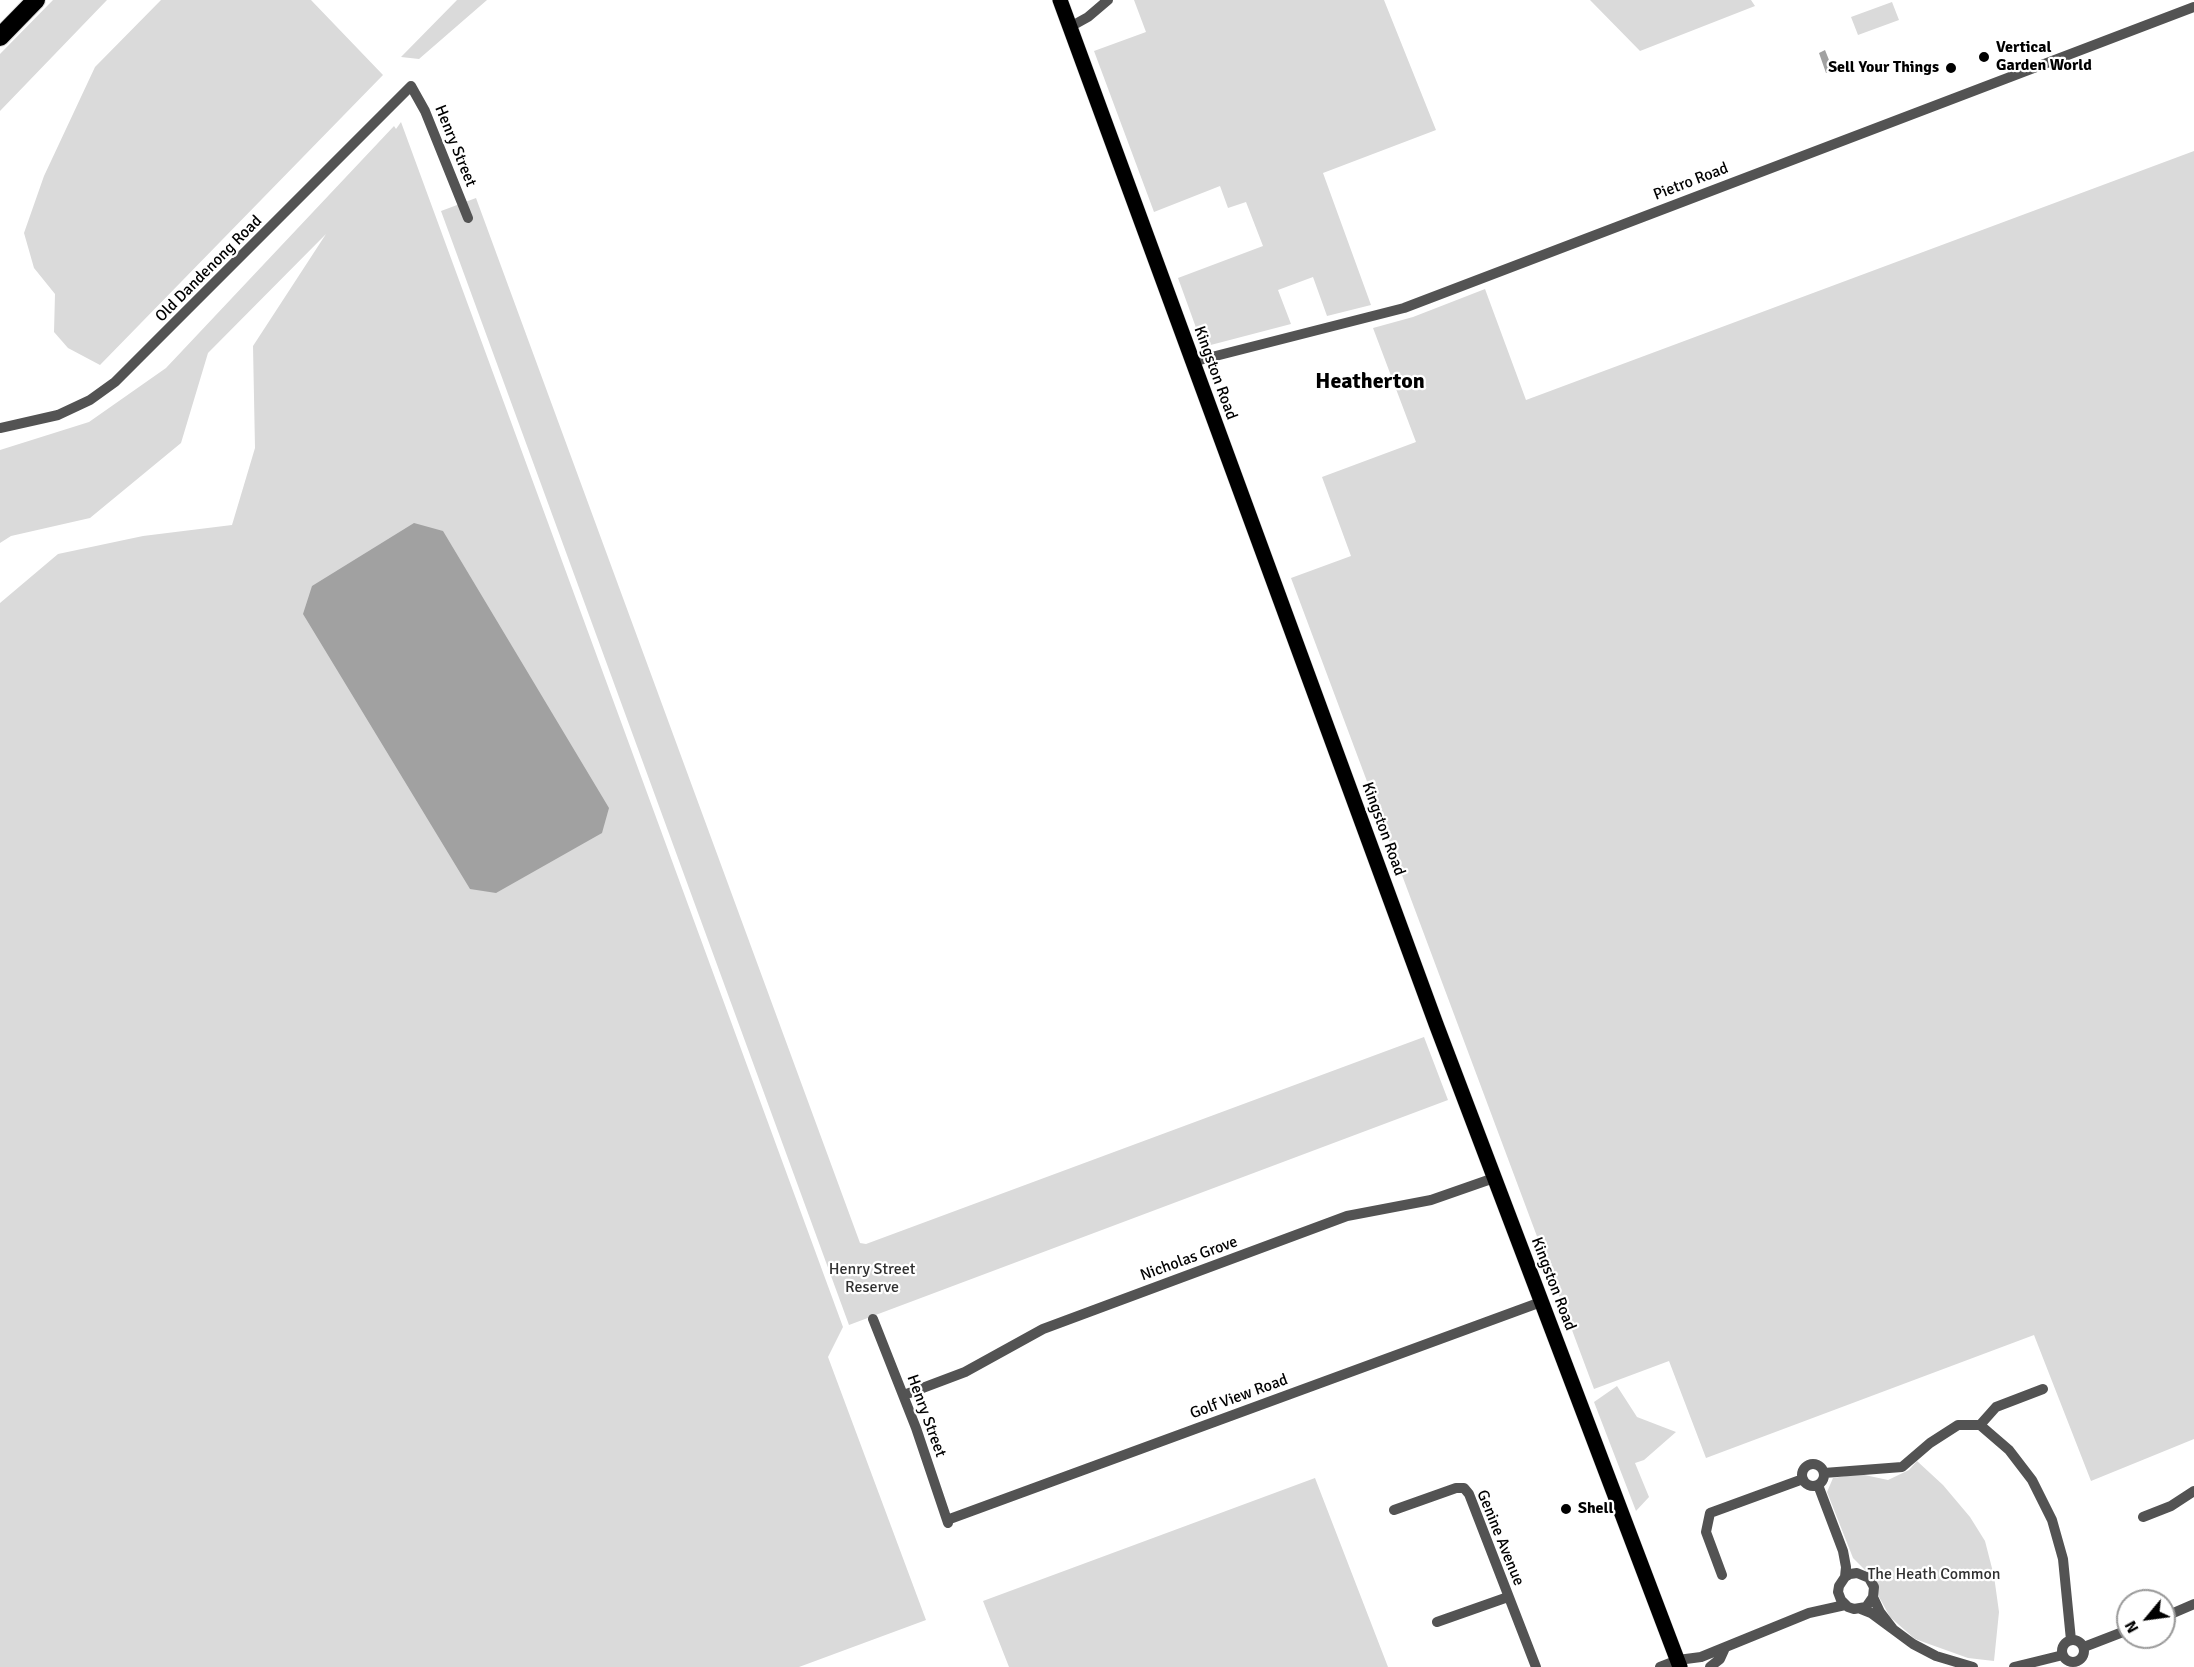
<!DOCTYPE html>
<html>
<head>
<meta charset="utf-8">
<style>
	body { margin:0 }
	#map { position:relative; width:2194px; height:1667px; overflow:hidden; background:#fff; font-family:Signika,sans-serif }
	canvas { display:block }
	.north { position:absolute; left:2116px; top:1589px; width:60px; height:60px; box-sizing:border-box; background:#fff; border:2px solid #999; border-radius:50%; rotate:241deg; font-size:16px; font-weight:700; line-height:24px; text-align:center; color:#000 }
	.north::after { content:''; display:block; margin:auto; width:21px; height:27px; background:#000; clip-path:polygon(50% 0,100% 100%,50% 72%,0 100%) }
</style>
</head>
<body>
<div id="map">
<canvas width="2194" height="1667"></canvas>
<div class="north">N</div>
</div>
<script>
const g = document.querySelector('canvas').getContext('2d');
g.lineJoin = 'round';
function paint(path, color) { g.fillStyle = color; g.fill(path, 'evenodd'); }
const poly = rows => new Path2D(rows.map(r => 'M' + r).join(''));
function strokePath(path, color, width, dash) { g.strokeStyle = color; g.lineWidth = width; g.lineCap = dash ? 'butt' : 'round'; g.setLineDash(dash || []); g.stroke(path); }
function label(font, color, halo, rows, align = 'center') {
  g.font = font + ' Signika,sans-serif'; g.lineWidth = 4.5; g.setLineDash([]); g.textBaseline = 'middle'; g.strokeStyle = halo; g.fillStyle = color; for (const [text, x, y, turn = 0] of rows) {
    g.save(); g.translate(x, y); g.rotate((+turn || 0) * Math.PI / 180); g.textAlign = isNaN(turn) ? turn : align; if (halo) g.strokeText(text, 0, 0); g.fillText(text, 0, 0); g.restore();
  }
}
paint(poly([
	[53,0,107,0,0,111,0,54],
	[161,0,311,0,383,75,100,365,68,348,54,332,55,294,34,268,24,233,44,176,95,67],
	[457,0,487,0,419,59,401,57],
	[1134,0,1384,0,1436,130,1323,173,1371,305,1327,316,1313,277,1278,290,1291,324,1203,347,1178,278,1263,246,1246,202,1228,208,1220,186,1154,212,1094,51,1146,32],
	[1590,0,1751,0,1755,6,1640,51],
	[1892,2,1899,20,1858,35,1851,17],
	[401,122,843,1327,828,1357,926,1620,799,1667,0,1667,0,603,58,554,143,536,232,525,255,448,253,346,326,234,208,353,181,443,90,518,11,536,0,543,0,450,89,422,166,368,394,126,396,129],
	[2194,151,2194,1439,2091,1481,2034,1335,1706,1458,1669,1361,1594,1389,1291,578,1351,556,1322,477,1416,442,1373,328,1413,317,1485,289,1526,400],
	[476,198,860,1243,866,1244,1424,1037,1448,1100,849,1325,441,211],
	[1617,1386,1637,1417,1676,1432,1644,1460,1635,1463,1649,1497,1636,1511,1594,1402],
	[1917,1461,1943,1485,1970,1517,1985,1541,1994,1576,1999,1612,1994,1661,1968,1658,1915,1639,1890,1617,1878,1595,1876,1581,1853,1558,1827,1492,1833,1478,1860,1474,1888,1480,1909,1470],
	[1315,1478,1388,1667,1009,1667,983,1601]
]), '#dadada');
paint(poly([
	[1825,50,1833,70,1826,73,1819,53],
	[414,523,443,531,609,808,602,833,496,893,470,889,303,614,312,586]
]), '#a1a1a1');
const primary = poly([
	[1060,0,1436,1024,1680,1667]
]);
const highway = poly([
	[0,37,36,0]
]);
strokePath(primary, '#dbdbdb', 16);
strokePath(highway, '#dbdbdb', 20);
strokePath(poly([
	[1070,27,1088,17,1108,0],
	[1192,362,1404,308,2194,7],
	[0,428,58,415,90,400,115,382,411,86,425,111,468,218],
	[873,1319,916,1428,948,1523],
	[904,1395,965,1372,1043,1329,1347,1216,1431,1200,1494,1178],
	[1980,1425,1996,1407,2043,1389],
	'1802 1475a11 11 0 1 1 22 0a11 11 0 1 1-22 0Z',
	[1824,1473,1902,1467,1930,1443,1958,1425,1980,1425,2009,1450,2032,1480,2052,1520,2063,1559,2071,1640],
	[1818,1485,1843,1551,1846,1567,1845,1577],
	[1394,1510,1456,1488,1464,1488,1469,1494,1536,1667],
	[2143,1517,2171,1506,2194,1491],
	[947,1520,1541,1302],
	[1722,1575,1706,1532,1710,1513,1803,1479],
	[1873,1597,1866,1607,1854,1609,1848,1607,1841,1600,1838,1592,1839,1586,1845,1577,1850,1574,1857,1573,1869,1578,1874,1587,1873,1597,1880,1612,1893,1629],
	[1861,1609,1871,1613,1913,1644,1936,1656,1973,1667],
	[2164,1617,2194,1604],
	[1437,1622,1508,1597],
	'2062 1651a11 11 0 1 1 22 0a11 11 0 1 1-22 0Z',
	[2084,1647,2128,1630],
	[1660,1667,1678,1660,1701,1657,1809,1613,1845,1605],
	[1710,1667,1720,1659,1725,1648],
	[2014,1667,2063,1655]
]), '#535353', 10);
strokePath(primary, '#000', 15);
strokePath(highway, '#000', 18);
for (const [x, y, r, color] of [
	[1984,57,6,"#000"],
	[1951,68,6,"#000"],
	[1566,1509,6,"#000"]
]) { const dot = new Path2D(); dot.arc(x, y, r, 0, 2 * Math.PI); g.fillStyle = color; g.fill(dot); strokePath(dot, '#fff', 2); }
label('bold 16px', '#000', '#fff', [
	["Vertical",1996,48],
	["Garden World",1996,66],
	["Sell Your Things",1939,68,"right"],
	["Shell",1578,1509]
], 'left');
label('16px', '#000', '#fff', [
	["Henry Street",455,146,68],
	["Pietro Road",1691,182,-21],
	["Old Dandenong Road",209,269,-45],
	["Kingston Road",1215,373,70],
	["Kingston Road",1383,829,70],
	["Nicholas Grove",1189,1259,-20],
	["Kingston Road",1553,1284,69],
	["Golf View Road",1239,1397,-20],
	["Henry Street",926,1416,70],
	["Genine Avenue",1500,1538,68]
]);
label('16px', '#313131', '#fff', [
	["Henry Street",872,1270],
	["Reserve",872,1288],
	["The Heath Common",1934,1575]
]);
label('bold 22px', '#000', '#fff', [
	["Heatherton",1370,382]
]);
</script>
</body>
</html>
